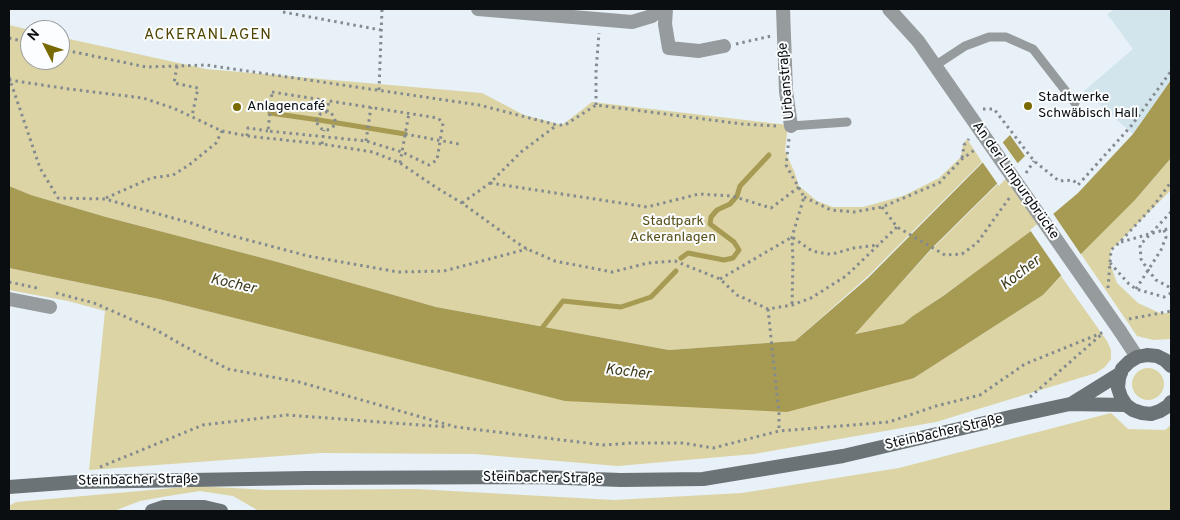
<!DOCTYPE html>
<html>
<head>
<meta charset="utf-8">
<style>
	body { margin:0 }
	#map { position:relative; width:1180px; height:520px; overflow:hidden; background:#e7f1f7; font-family:Overpass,sans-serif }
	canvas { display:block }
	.frame { position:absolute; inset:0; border:10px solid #0a0e10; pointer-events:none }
	.north { position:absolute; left:20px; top:20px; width:50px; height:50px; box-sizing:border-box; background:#fbfdfe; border:1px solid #9b9d9f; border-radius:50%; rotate:311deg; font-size:14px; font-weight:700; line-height:20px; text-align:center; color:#0a0e10 }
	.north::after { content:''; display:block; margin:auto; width:18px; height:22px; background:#786900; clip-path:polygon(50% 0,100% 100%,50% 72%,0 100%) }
</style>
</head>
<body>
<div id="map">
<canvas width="1180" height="520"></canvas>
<div class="frame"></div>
<div class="north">N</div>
</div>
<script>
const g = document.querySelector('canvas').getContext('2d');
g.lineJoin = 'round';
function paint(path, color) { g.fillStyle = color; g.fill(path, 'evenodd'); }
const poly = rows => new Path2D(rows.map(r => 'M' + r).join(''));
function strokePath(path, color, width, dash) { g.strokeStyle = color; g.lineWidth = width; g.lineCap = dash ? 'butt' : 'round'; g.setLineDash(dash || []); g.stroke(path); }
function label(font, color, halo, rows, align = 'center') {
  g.font = font + ' Overpass,sans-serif'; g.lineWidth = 4; g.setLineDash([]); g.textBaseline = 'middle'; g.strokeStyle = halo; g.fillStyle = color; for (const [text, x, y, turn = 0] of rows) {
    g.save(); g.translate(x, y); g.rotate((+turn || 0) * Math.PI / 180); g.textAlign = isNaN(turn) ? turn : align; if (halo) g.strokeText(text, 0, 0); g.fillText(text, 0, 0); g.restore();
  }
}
paint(poly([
	[1115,9,1171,9,1171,80,1133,134,1084,91,1133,49,1107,14]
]), '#d2e5ed');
paint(poly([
	[9,25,30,30,30,60,60,60,60,37,206,69,482,93,524,115,562,125,592,102,788,125,785,151,794,171,799,186,817,201,833,207,863,207,903,196,939,178,961,157,963,144,967,139,982,162,867,277,795,341,669,350,436,307,274,261,106,217,31,195,9,186],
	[1171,158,1171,190,1111,250,1110,263,1117,283,1138,303,1162,314,1171,312,1171,339,1153,340,1137,336,1081,254,1135,200],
	[1012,170,1046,220,1029,234,903,324,854,334,933,248],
	[9,268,159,299,487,381,914,378,1043,295,1061,276,1107,341,1111,350,1111,359,1105,367,1096,373,936,422,754,454,618,466,474,454,321,453,89,470,105,311,68,301,9,290],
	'1132 384a16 16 0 1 1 32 0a16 16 0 1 1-32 0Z',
	[1111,413,1128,429,1165,430,1171,425,1171,511,259,511,233,496,200,491,168,496,140,501,114,511,9,511,9,506,16,502,196,486,268,490,416,489,614,500,742,493,899,468]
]), '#dcd4a5');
paint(poly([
	[1171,80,1171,158,1135,200,1081,254,1043,295,914,378,787,412,565,401,159,299,9,268,9,186,31,195,106,217,274,261,436,307,669,350,795,341,868,278,1010,135,1025,156,932,248,855,334,903,324,913,316,943,296,1046,220,1078,193,1133,134]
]), '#a79a52');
paint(poly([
	[1001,140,1019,165,999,186,981,160],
	[1052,212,1082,256,1063,278,1030,230]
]), '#e7f1f7');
strokePath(poly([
	[270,113,319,120,405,134],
	[681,258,688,253,724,260,733,258,739,250,734,242,710,224,711,217,717,210,730,204,737,196,740,186,769,155],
	[539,332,563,301,621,307,651,297,676,271]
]), '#a79a52', 5);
strokePath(poly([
	[283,12,381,30],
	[9,38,30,43],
	[736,44,771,36],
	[60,49,146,67,206,65,479,105,557,125,565,125,596,105,742,124,778,126],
	[177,66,174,83,198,88,192,116],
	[9,77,40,168,58,198,105,199,191,223,214,231,308,256,398,272,444,271,527,249],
	[9,80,69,89,143,98,173,108,222,131,247,136,322,144,373,152,400,163,437,188,462,203,516,242,527,249,555,261,612,272,648,263,675,261,720,279,737,295,768,309,792,305,811,298,846,276,897,227],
	[379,90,382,9],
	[272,92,438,118,443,123,437,160,429,165,402,152,366,141,268,131,272,92],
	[596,105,596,71,599,33],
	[983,109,994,109,1034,161,1059,181,1073,180,1078,185,1132,125,1171,71],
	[327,112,329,100],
	'317 121a9 9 0 1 1 18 0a9 9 0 1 1-18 0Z',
	[405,134,459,144],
	[247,136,248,128,268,131],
	[789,139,786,165,804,197,792,237,793,261,792,305],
	[366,141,371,107],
	[322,144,324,130],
	[962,158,964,145,969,139],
	[400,163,409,113],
	[1026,173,1034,161],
	[490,183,647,207,699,194,732,196,771,208,799,187],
	[804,197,831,210,854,212,882,207,939,183,962,159,976,149],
	[106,198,151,178,173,175,189,165,216,143,222,131],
	[462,203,490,183,521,152,557,125],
	[882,207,897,227,945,255,962,254,977,243,1010,197],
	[1171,212,1140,245,1141,259,1148,270,1156,280,1171,288],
	[1121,242,1171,228],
	[1110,263,1129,284,1136,289,1164,297,1171,293],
	[720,279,792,237,812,251,828,254,836,253,854,248,879,245],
	[9,282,37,288],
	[1108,288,1111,250,1120,242,1155,204,1171,182],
	[1136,289,1161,250,1166,237,1164,230],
	[56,293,94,303,158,331,184,346,228,369,299,382,456,427,603,445,632,443,683,443,713,448,779,431,889,422,936,406,980,395,1025,364,1104,332],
	[768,309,779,414,779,431],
	[1129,319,1171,311],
	[1030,397,1102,334],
	[100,467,203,425,287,415,447,427]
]), '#848b8f', 3, [2.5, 4]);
strokePath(poly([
	[936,65,965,46,989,37,1006,37,1033,49,1075,103],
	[791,126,847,122]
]), '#969b9d', 9);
strokePath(poly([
	[478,9,632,22,652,16,661,9],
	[666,9,665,24,669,48,699,51,724,46],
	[783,9,786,91,791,126],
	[9,299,50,307]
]), '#969b9d', 14);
strokePath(poly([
	[889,9,918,41,982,133],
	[1120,331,1137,357]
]), '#969b9d', 14);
strokePath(poly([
	[1171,366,1165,360,1157,356,1147,355,1137,357,1129,362,1122,369,1119,378,1118,388,1121,397,1126,405,1133,410,1142,413,1151,414,1160,411,1168,406,1171,402],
	[1071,404,1121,373],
	[9,487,77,482,306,478,538,477,621,480,703,479,843,456,1010,417,1070,404,1126,405],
	[152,511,164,507,204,507,221,511]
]), '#6c7376', 14);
strokePath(poly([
	[982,133,1120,331]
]), '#969b9d', 14);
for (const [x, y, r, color] of [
	[1028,106,5,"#786900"],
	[237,107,5,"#786900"]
]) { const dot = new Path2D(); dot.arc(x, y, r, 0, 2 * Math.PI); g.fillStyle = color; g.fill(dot); strokePath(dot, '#fbfdfe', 2); }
label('14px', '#0a0e10', '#fbfdfe', [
	["Urbanstraße",787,81,-95],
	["An der Limpurgbrücke",1015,181,55],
	["Steinbacher Straße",944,433,-13],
	["Steinbacher Straße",543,479,1],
	["Steinbacher Straße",138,481,-1]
]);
label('14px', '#0a0e10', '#fbfdfe', [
	["Stadtwerke",1038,98],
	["Schwäbisch Hall",1038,114],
	["Anlagencafé",247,107]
], 'left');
label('14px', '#594f18', '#fbfdfe', [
	["Stadtpark",673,222],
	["Ackeranlagen",673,238]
]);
g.letterSpacing = '1px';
label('15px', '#4f4501', '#fbfdfe', [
	["ACKERANLAGEN",208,36]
]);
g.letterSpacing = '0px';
label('italic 15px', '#403a1a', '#fbfdfe', [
	["Kocher",1021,274,-38],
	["Kocher",233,285,13],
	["Kocher",628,373,7]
]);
</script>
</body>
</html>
